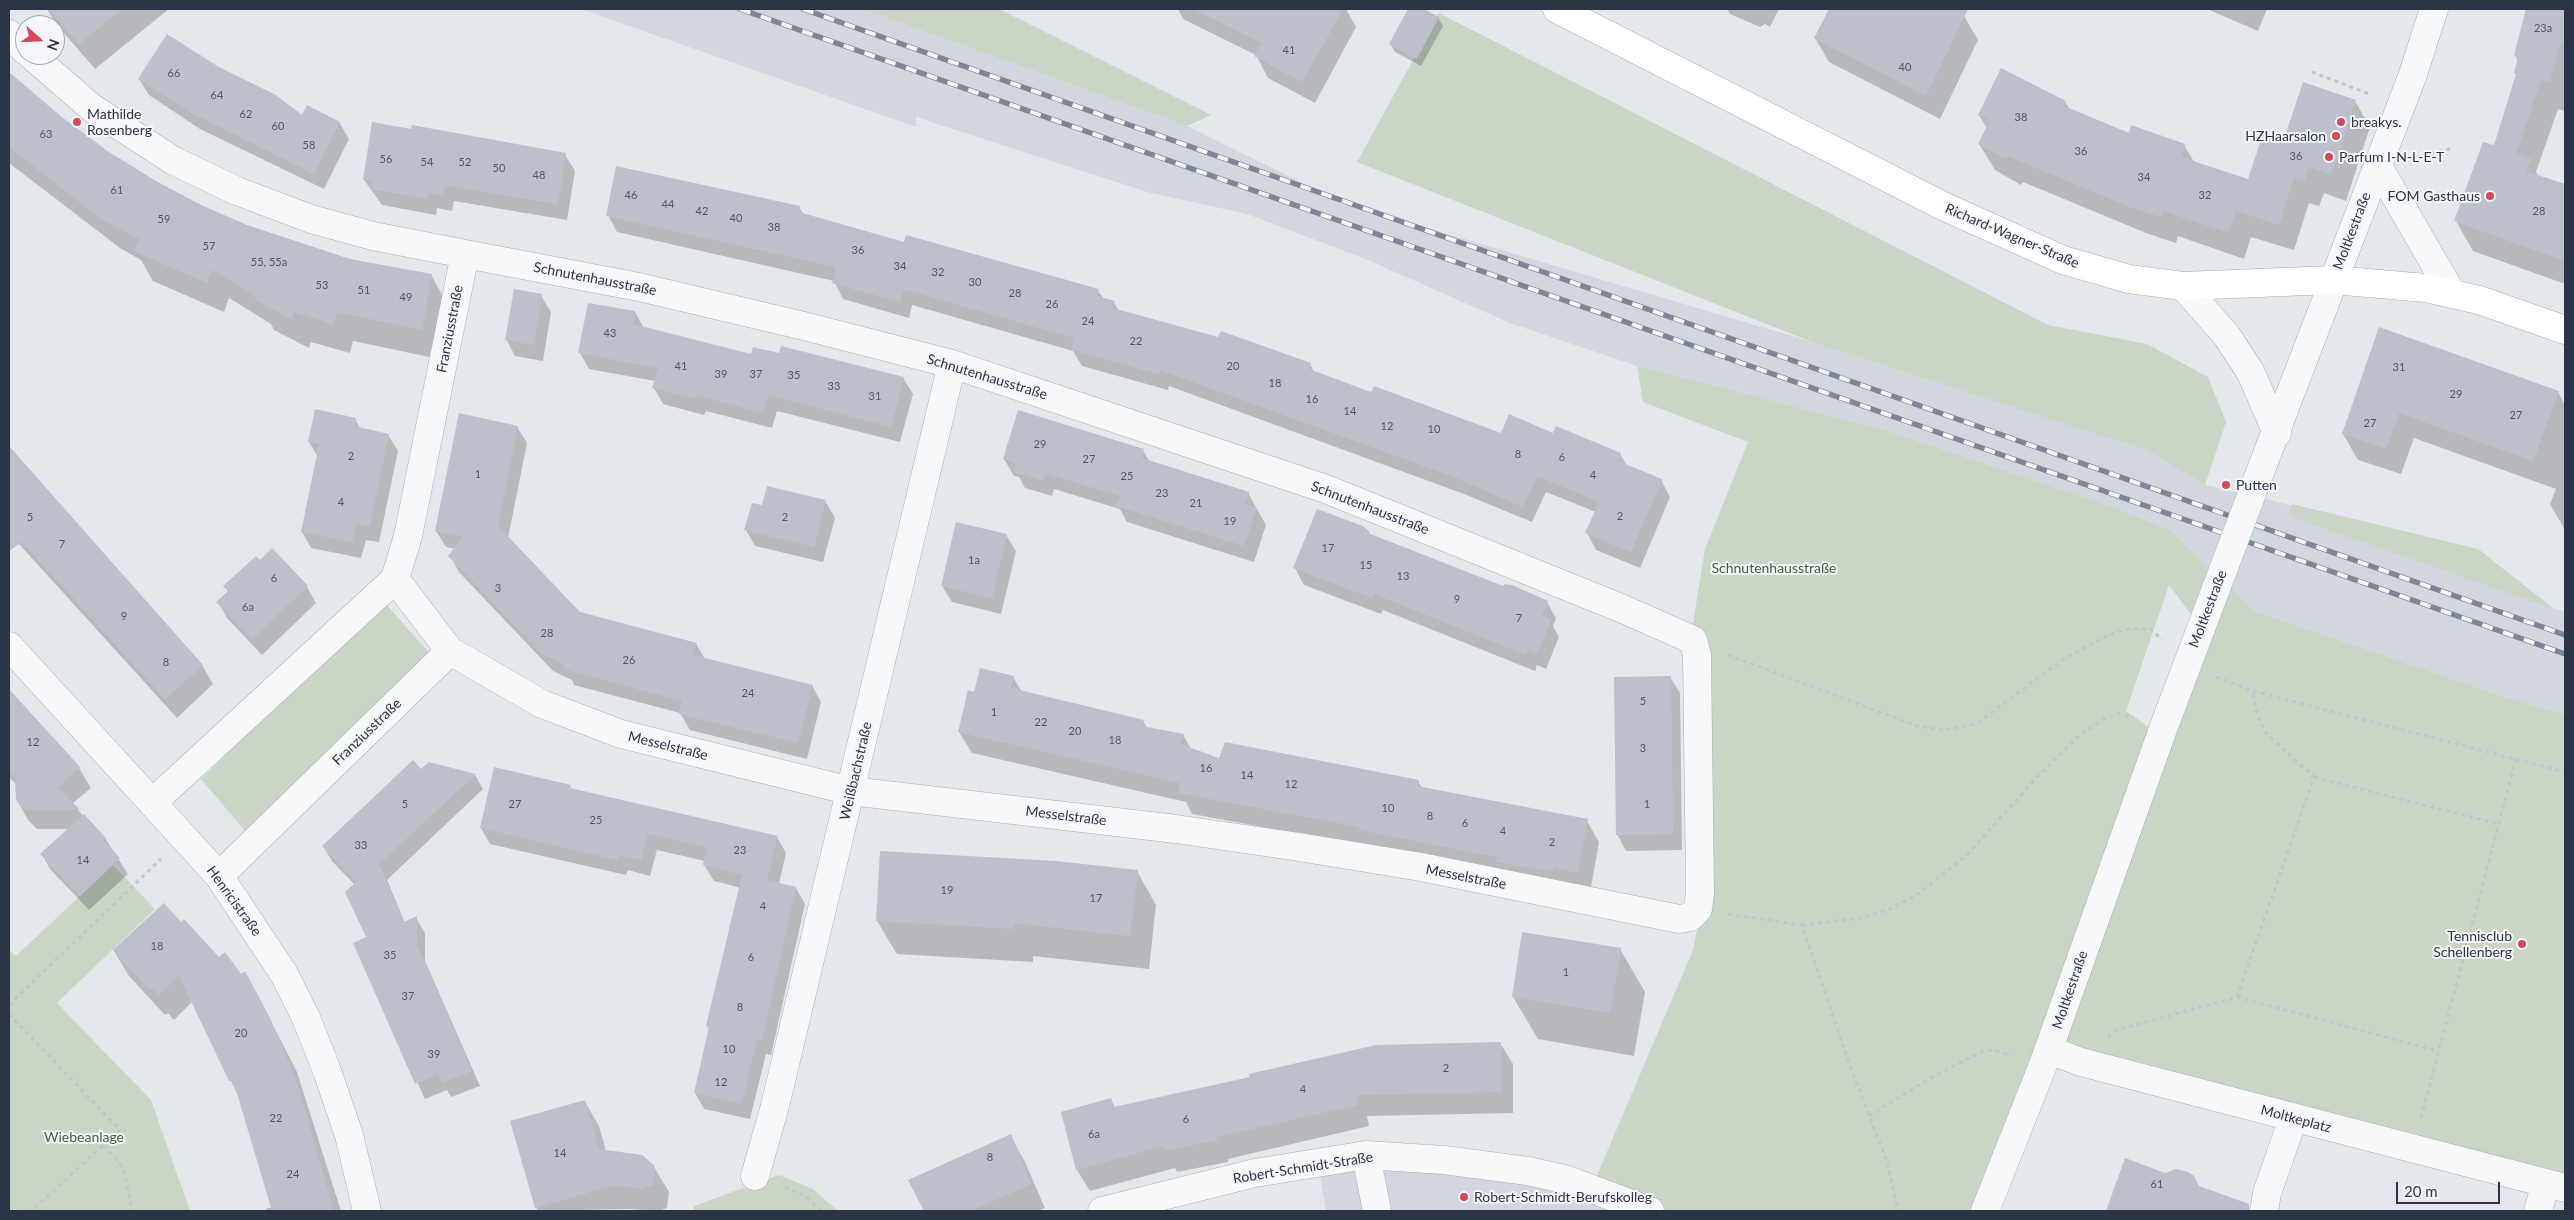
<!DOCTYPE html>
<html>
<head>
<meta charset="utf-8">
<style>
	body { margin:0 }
	#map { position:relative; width:2574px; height:1220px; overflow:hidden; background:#e4e7ec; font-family:Lato,sans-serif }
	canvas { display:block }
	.frame { position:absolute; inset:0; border:10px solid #2b3445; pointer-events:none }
	.north { position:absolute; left:15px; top:15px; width:50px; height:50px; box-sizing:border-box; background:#f4f6f9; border:1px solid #a4a8b1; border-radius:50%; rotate:110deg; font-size:14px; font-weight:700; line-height:20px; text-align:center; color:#2b3445 }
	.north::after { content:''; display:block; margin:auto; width:18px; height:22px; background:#d1495b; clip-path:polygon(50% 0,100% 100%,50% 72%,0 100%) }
	.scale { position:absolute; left:2396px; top:1182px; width:104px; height:22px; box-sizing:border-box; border:2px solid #2b3445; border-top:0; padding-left:6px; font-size:15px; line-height:18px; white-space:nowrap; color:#2b3445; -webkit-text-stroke:4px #f4f6f9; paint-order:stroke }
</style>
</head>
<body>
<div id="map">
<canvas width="2574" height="1220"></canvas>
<div class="frame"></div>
<div class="north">N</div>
<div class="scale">20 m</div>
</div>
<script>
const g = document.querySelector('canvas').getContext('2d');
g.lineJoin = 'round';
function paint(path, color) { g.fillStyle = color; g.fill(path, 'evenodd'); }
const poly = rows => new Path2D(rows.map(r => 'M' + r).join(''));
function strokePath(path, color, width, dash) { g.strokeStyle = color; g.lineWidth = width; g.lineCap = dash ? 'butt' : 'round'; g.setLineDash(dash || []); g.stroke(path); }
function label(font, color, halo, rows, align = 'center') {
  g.font = font + ' Lato,sans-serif'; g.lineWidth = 4; g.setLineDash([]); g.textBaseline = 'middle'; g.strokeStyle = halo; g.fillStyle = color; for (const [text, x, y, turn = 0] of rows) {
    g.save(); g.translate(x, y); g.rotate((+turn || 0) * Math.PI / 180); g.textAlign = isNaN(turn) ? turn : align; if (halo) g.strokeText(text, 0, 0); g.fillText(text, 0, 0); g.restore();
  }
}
paint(poly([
	[581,9,862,9,1187,126,1343,203,1812,342,2028,411,2146,450,2205,485,2478,549,2554,609,2565,612,2565,714,2510,699,2255,611,2170,530,2107,505,1879,428,1637,366,1510,323,1368,260,1247,214,1147,192,916,117,916,127],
	[1443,1163,1643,1211,1326,1211,1319,1169]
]), '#d2d6de');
paint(poly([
	[862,9,999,9,1211,115,1187,126],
	[1439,13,2048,325,2147,344,2208,377,2226,422,2205,485,2146,450,1812,342,1357,162],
	[1637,366,1879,428,2107,505,2170,530,2255,611,2510,699,2565,714,2565,1184,2051,1049,2202,629,2169,585,2126,711,2160,735,1983,1211,1657,1211,1592,1187,1693,950,1702,904,1692,629,1705,549,1748,442,1643,402],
	[2292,504,2478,549,2554,609,2289,516],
	[385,603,430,654,245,831,201,779],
	[113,865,155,909,57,1003,151,1100,190,1211,9,1211,9,950,16,956],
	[779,1175,813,1189,838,1211,694,1211,694,1206]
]), '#c9d6c5');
paint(poly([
	[47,9,169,9,95,69,57,25],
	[1178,9,1346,9,1356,27,1315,103,1268,78,1256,55,1183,19],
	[1409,9,1421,9,1438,18,1443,26,1421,66,1395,52,1390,44],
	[1727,9,1779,9,1770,27,1765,24,1760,27,1730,14],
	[1830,9,1951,9,1964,16,1978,40,1940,119,1829,62,1815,38],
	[2207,9,2267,9,2258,31],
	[2532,9,2565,9,2565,111,2558,109,2536,172,2539,177,2565,186,2565,284,2473,251,2456,221,2495,147,2517,76,2515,73,2518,61,2515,55],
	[218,68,303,117,339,122,349,139,324,189,200,129,149,95,139,79],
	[9,73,62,119,109,153,155,182,200,206,246,226,349,260,431,275,448,305,439,359,353,341,350,353,311,342,309,348,274,330,271,324,229,298,224,312,153,281,141,260,120,248,9,163],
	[2355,101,2370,127,2346,201,2324,193,2319,206,2309,203,2294,250,2251,237,2244,259,2178,236,2176,243,2146,233,2023,182,2021,185,1995,170,1979,144,1987,128,1979,115,2065,102,2070,110,2129,135,2184,145,2194,162,2249,181,2284,144],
	[412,131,565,155,575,171,567,220,454,201,452,211,437,208,436,215,382,205,364,180],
	[799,207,804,215,905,244,1098,291,1104,299,1114,302,1118,310,1310,364,1314,372,1372,393,1502,434,1553,435,1620,454,1627,466,1661,480,1670,497,1640,568,1596,550,1587,533,1596,512,1546,492,1532,522,1464,494,1169,386,1168,390,1082,366,1073,351,912,305,909,318,843,299,834,281,617,232,608,215],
	[541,296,551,312,543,361,515,356,506,339],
	[635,312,644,328,752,355,903,378,913,394,900,442,777,411,772,428,706,411,704,415,663,404,654,388,655,381,589,369,580,353],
	[2380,328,2558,392,2565,405,2565,530,2550,504,2556,489,2414,438,2401,474,2358,460,2343,434],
	[355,419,360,428,388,435,398,451,379,542,366,540,361,558,311,548,302,532,318,457,309,442],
	[517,427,527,443,508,538,580,613,696,644,705,659,812,686,821,702,807,759,690,730,680,713,574,685,572,680,553,671,459,572,450,556,455,549,446,547,436,531],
	[9,448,202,665,213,684,177,718,9,533],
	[1143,451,1150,462,1248,493,1266,525,1254,562,1127,522,1120,509,1054,489,1052,496,1025,488,1019,477,1014,476,1004,459],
	[825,501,835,518,823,562,755,546,746,530,762,506],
	[1368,531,1370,535,1504,588,1547,602,1556,618,1553,626,1559,637,1546,669,1537,665,1535,671,1383,610,1381,614,1304,585,1295,568],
	[1006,535,1016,551,1001,614,952,602,942,586],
	[260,562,307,587,316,603,262,655,227,618,218,602,228,592,225,586],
	[1013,677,1022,692,1143,721,1147,728,1183,735,1191,749,1219,759,1418,781,1422,788,1587,821,1599,842,1590,893,1371,847,1192,814,1186,802,972,753,959,732,975,693],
	[1670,677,1680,693,1682,850,1626,851,1617,834],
	[9,691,79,768,91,788,72,804,105,838,128,874,89,910,50,869,42,854,69,829,37,829,28,820,17,800,17,785,9,777],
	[429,764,475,775,483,789,387,880,405,923,416,918,425,933,425,961,480,1086,451,1097,447,1090,425,1099,354,944,368,938,355,885,332,861,323,846],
	[570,786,572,790,777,837,786,853,779,884,796,888,805,904,771,1055,766,1054,750,1119,704,1109,695,1093,710,1030,707,1026,741,888,714,881,704,865,705,861,657,850,650,876,628,870,626,875,490,844,481,828],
	[1137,871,1156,905,1149,969,1033,956,1033,962,897,954,877,921],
	[181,924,259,998,297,1072,341,1211,266,1211,266,1209,272,1207,240,1099,192,1002,174,1020,168,1013,165,1015,129,976,114,951],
	[1620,949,1645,992,1634,1056,1538,1039,1513,997],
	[1500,1043,1513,1064,1513,1113,1367,1116,1369,1126,1228,1159,1228,1162,1177,1172,1175,1168,1090,1191,1077,1170,1111,1100,1115,1108],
	[585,1102,599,1126,606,1151,654,1167,669,1192,667,1208,658,1211,628,1209,538,1211,536,1207],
	[1010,1136,1024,1160,1045,1208,1038,1211,925,1211,910,1180],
	[2126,1160,2236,1201,2242,1211,2107,1211]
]), '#0003');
paint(poly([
	[48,9,122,9,79,44],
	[1193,9,1343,9,1302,82,1254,56,1261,43],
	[1408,9,1424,9,1439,17,1417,59,1389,44],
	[1829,9,1968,9,1926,96,1814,38],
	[2526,9,2565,9,2565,46,2559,46,2550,82,2541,80,2516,154,2531,159,2526,171,2565,184,2565,261,2454,221,2483,142,2494,145,2516,74,2514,73,2518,57,2514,55],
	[167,34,219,67,276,95,302,115,307,105,340,122,314,174,190,112,138,79],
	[2001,68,2066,101,2064,106,2129,133,2131,125,2185,144,2181,157,2248,179,2262,137,2283,142,2303,82,2356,100,2331,175,2309,167,2304,181,2294,178,2279,225,2236,211,2229,233,2163,211,2161,217,2130,207,2008,156,2006,159,1978,144,1990,120,1978,115],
	[9,72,63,118,109,152,156,181,201,205,247,225,350,259,432,274,422,330,337,312,333,324,294,312,292,319,255,300,256,297,212,269,207,283,134,251,139,239,101,219,9,147],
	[372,122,411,129,412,125,566,153,558,204,445,185,443,196,428,192,427,199,371,189,373,182,363,180],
	[616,166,800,206,799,212,904,242,906,235,1099,289,1097,296,1115,301,1113,308,1218,337,1221,331,1311,363,1309,369,1371,392,1374,386,1501,433,1509,414,1553,433,1556,426,1621,453,1618,461,1662,479,1631,552,1585,533,1599,502,1537,476,1523,507,1454,477,1160,370,1159,374,1071,350,1074,338,903,289,900,302,832,283,836,267,606,216],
	[514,289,542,294,534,345,505,340],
	[588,303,635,311,633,324,751,354,753,347,779,353,781,346,904,377,891,427,768,395,763,413,696,395,695,399,652,388,658,368,578,353],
	[2379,327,2559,391,2533,461,2399,413,2386,449,2342,434],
	[315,409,356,418,354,426,389,434,370,526,356,524,352,542,301,532,319,444,308,442],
	[1018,410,1144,449,1142,458,1249,492,1245,504,1257,508,1244,546,1116,506,1120,496,1045,473,1043,481,1014,472,1016,464,1003,459],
	[459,413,518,426,498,526,580,612,697,643,693,655,813,685,798,743,679,714,682,701,564,669,564,665,542,654,448,556,463,537,435,531],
	[9,446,203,665,165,699,22,542,9,551],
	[767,486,826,500,814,547,744,530,752,503,762,505],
	[1317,509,1363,526,1369,531,1368,533,1503,586,1504,584,1512,585,1548,601,1542,616,1551,620,1537,653,1528,650,1526,655,1374,594,1372,598,1293,568],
	[956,522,1007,534,992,598,941,586],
	[272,548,308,586,252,639,216,602,228,591,223,586,256,556,260,560],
	[980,668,1014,676,1011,688,1144,720,1142,726,1184,734,1180,744,1219,758,1225,742,1419,780,1417,786,1588,819,1578,873,1554,868,1553,872,1496,862,1497,857,1359,830,1360,827,1179,793,1180,783,958,732,968,690,974,692],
	[1671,676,1673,834,1616,835,1614,677],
	[9,689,80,767,58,787,80,810,25,810,16,800,15,778,9,771],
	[413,760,421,769,429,762,476,774,379,864,404,922,417,916,417,945,472,1071,442,1083,438,1075,415,1084,353,943,366,937,345,892,356,882,322,846],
	[494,767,571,785,570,788,778,836,767,880,796,887,762,1040,757,1038,742,1104,694,1093,709,1027,706,1026,742,875,703,865,707,847,648,834,641,860,619,855,617,860,480,828],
	[84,814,106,838,103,840,120,858,80,896,40,854],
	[880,851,1056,861,1138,870,1130,936,1014,923,1014,929,876,921],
	[164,903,181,922,184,919,219,957,225,952,241,974,245,971,270,1018,296,1080,334,1211,272,1211,233,1080,229,1081,179,976,159,995,152,988,150,990,113,950],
	[1522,932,1621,948,1610,1013,1512,997],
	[1501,1042,1502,1092,1356,1095,1358,1105,1216,1137,1217,1140,1164,1151,1163,1146,1076,1170,1061,1112,1111,1098,1114,1107,1250,1077,1249,1074,1376,1045],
	[585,1100,599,1149,642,1155,655,1166,654,1184,641,1189,614,1185,535,1208,510,1121],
	[1011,1134,1032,1184,970,1211,924,1211,908,1180],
	[2125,1158,2165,1173,2176,1169,2188,1172,2194,1176,2199,1186,2249,1204,2249,1211,2106,1211]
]), '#bbc0ca');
const minor = poly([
	[9,34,25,50],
	[31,55,92,108,174,161,237,191,311,219,373,236,465,254,639,287,804,326,952,364,1326,489,1623,609,1693,640,1697,655,1700,893,1698,909,1690,917,1679,919,1421,867,1299,847,1176,829,851,791,621,734,542,704,450,651,395,579],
	[2378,166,2451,292],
	[2183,286,2227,336,2251,373,2277,433],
	[2254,488,2412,77,2434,9],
	[9,646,219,876,284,974,306,1018,327,1071,349,1135,367,1211],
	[152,803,395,579,408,536,465,254],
	[219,876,450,651],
	[2049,1050,2081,1062,2565,1188],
	[1366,1155,1377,1211],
	[755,1176,775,1106,952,364],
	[1102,1211,1255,1173,1366,1155,1444,1160,1528,1171,1568,1180,1650,1211],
	[1985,1211,2043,1065,2163,729,2217,586],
	[2264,1211,2267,1193,2293,1119],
	[2538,1211,2546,1183]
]);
const major = poly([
	[1557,9,1943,206,2063,260,2129,279,2183,286,2333,280,2426,288,2479,300,2565,330]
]);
strokePath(minor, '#a9aeb7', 29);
strokePath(major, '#a3abb8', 29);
strokePath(poly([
	[2312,72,2372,95],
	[2415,157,2453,148],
	[1728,655,1917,726,1945,730,1976,724,2062,660,2109,635,2127,629,2151,629,2162,640],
	[2216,677,2253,691,2565,772],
	[2314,777,2498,824],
	[1728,914,1802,925,1850,1066,1887,1162,1898,1211],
	[1802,925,1862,918,1890,909,1918,894,1967,855,2038,776,2081,734,2106,718,2119,713,2133,718],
	[2237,997,2438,1051],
	[9,1005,161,859],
	[9,1014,120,1130,31,1211],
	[2108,1037,2114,1031,2237,997,2314,777,2266,733,2257,715,2253,691],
	[1869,1116,1927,1080,1983,1051,1995,1050,2012,1056],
	[2421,1118,2516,759],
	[104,1145,124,1169,132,1211],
	[785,1187,805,1196,821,1211]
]), '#c2c5cb', 3, [4, 4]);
strokePath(minor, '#f7f8fa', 28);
strokePath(major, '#fff', 28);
const rail = poly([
	[740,9,2565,654],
	[803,9,2565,635]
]);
strokePath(rail, '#7d8696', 5.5);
strokePath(rail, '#f4f6f9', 4, [11]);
const minorBridge = poly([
	[2217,586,2254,488]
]);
strokePath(minorBridge, '#a9aeb7', 29, []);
strokePath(minorBridge, '#f7f8fa', 28);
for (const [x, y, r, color] of [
	[77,122,5,"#d1495b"],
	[2341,122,5,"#d1495b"],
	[2336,136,5,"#d1495b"],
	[2329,157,5,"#d1495b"],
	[2490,196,5,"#d1495b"],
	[2226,485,5,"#d1495b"],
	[2522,944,5,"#d1495b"],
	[1464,1197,5,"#d1495b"]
]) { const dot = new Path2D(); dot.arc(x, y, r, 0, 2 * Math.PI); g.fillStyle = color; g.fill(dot); strokePath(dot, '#f4f6f9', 2); }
label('11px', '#4f5766', null, [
	["23a",2543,28],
	["41",1289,50],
	["40",1905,67],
	["66",174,73],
	["64",217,95],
	["62",246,114],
	["38",2021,117],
	["60",278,126],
	["63",46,134],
	["58",309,145],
	["36",2081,151],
	["36",2296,156],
	["56",386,159],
	["54",427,162],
	["52",465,162],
	["50",499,168],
	["48",539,175],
	["34",2144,177],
	["61",117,190],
	["46",631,195],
	["32",2205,195],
	["44",668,204],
	["42",702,211],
	["28",2539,211],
	["40",736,218],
	["59",164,219],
	["38",774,227],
	["57",209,246],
	["36",858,250],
	["55, 55a",269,262],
	["34",900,266],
	["32",938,272],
	["30",975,282],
	["53",322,285],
	["51",364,290],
	["28",1015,293],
	["49",406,297],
	["26",1052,304],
	["24",1088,321],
	["43",610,333],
	["22",1136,341],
	["41",681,366],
	["20",1233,366],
	["31",2399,367],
	["39",721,374],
	["37",756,374],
	["35",794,375],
	["18",1275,383],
	["33",834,386],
	["29",2456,394],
	["31",875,396],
	["16",1312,399],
	["14",1350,411],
	["27",2516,415],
	["27",2370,423],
	["12",1387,426],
	["10",1434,429],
	["29",1040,444],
	["8",1518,454],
	["2",351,456],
	["6",1562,457],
	["27",1089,459],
	["1",478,474],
	["4",1593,475],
	["25",1127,476],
	["23",1162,493],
	["4",341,502],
	["21",1196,503],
	["2",1620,516],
	["5",30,517],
	["2",785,517],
	["19",1230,521],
	["7",62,544],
	["17",1328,548],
	["1a",974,560],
	["15",1366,565],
	["13",1403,576],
	["6",274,578],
	["3",498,588],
	["9",1457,599],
	["6a",248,607],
	["9",124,616],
	["7",1519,618],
	["28",547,633],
	["26",629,660],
	["8",166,662],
	["24",748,693],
	["5",1643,701],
	["1",994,712],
	["22",1041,722],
	["20",1075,731],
	["18",1115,740],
	["12",33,742],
	["3",1643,748],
	["16",1206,768],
	["14",1247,775],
	["12",1291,784],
	["5",405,804],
	["27",515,804],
	["1",1647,804],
	["10",1388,808],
	["8",1430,816],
	["25",596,820],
	["6",1465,823],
	["4",1503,831],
	["2",1552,842],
	["33",361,845],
	["23",740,850],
	["14",83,860],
	["19",947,890],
	["17",1096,898],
	["4",763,906],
	["18",157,946],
	["35",390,955],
	["6",751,957],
	["1",1566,972],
	["37",408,996],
	["8",740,1007],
	["20",241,1033],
	["10",729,1049],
	["39",434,1054],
	["2",1446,1068],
	["12",721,1082],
	["4",1303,1089],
	["22",276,1118],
	["6",1186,1119],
	["6a",1094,1134],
	["14",560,1153],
	["8",990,1157],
	["24",293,1174],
	["61",2157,1184]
]);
label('14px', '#2b3445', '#f4f6f9', [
	["Mathilde",87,114],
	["Rosenberg",87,130],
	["breakys.",2351,122],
	["HZHaarsalon",2326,136,"right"],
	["Parfum I-N-L-E-T",2339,157],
	["FOM Gasthaus",2480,196,"right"],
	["Putten",2236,485],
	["Tennisclub",2512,936,"right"],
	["Schellenberg",2512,952,"right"],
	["Robert-Schmidt-Berufskolleg",1474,1197]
], 'left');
label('14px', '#2b3445', '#f4f6f9', [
	["Moltkestraße",2352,231,-69],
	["Richard-Wagner-Straße",2012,236,23],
	["Schnutenhausstraße",595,279,11],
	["Franziusstraße",450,329,-79],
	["Schnutenhausstraße",987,377,17],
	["Schnutenhausstraße",1370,508,21],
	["Moltkestraße",2208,609,-69],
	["Franziusstraße",367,732,-44],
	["Messelstraße",668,746,14],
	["Weißbachstraße",856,771,-77],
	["Messelstraße",1066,816,7],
	["Messelstraße",1466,877,11],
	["Henricistraße",234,901,54],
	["Moltkestraße",2070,990,-71],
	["Moltkeplatz",2296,1119,15],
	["Robert-Schmidt-Straße",1303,1168,-9]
]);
label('14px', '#3f6138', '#f4f6f9', [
	["Schnutenhausstraße",1774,568],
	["Wiebeanlage",84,1137]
]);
</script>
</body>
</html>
